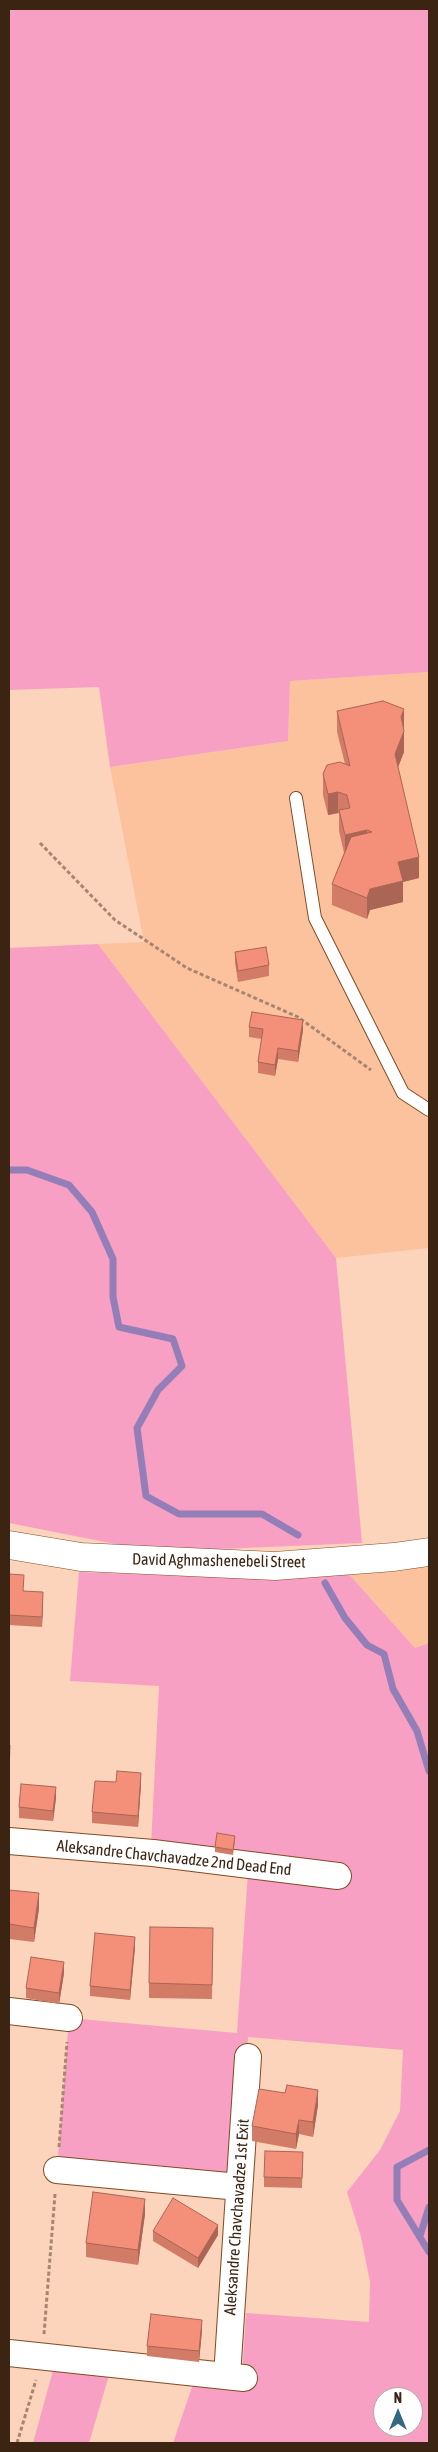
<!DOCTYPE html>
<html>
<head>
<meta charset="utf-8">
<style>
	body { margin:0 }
	#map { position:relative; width:438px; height:2452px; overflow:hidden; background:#fbd4bb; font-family:"Asap Condensed",sans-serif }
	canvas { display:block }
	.frame { position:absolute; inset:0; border:10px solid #3c2413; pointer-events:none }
	.north { position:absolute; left:373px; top:2387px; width:50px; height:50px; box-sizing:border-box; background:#fefefe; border:1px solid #b0a7a0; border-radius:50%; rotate:0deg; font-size:14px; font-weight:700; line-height:20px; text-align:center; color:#3c2413 }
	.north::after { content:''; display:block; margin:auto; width:18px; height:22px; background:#336884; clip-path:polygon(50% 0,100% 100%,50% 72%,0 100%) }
</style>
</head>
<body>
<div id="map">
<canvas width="438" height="2452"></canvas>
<div class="frame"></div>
<div class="north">N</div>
</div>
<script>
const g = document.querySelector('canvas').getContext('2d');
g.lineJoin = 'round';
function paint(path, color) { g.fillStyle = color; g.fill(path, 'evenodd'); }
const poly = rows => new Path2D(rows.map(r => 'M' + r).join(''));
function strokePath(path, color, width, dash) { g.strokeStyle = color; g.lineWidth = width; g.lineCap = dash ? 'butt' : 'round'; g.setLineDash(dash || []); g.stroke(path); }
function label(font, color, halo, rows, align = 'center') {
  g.font = font + ' "Asap Condensed",sans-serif'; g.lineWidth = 4.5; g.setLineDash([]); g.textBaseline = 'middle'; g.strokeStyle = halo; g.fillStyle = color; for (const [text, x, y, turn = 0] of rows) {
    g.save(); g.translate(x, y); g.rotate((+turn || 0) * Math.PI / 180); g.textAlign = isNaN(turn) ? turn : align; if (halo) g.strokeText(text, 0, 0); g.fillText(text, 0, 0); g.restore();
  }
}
paint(poly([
	[429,672,429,1248,336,1258,98,944,144,942,110,767,288,741,290,681],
	[429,1562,429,1643,415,1648,347,1572]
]), '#fcc29d');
paint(poly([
	[9,9,429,9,429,672,290,681,288,741,110,767,99,687,9,690],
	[98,944,336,1258,362,1543,198,1550,120,1545,9,1523,9,948],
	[79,1572,271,1579,347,1572,415,1648,429,1643,429,2443,173,2443,193,2384,241,2389,246,2313,369,2322,370,2282,361,2237,347,2192,380,2150,400,2111,403,2050,248,2037,239,2187,57,2170,69,2018,237,2033,248,1872,151,1846,159,1686,70,1681],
	[383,2397,413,2397,413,2427,383,2427],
	[54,2367,110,2372,89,2443,33,2443]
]), '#f7a0c3');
strokePath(poly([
	[9,1170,27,1170,69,1185,92,1212,113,1259,113,1297,119,1327,173,1339,182,1366,158,1390,137,1428,146,1496,179,1514,262,1514,298,1535],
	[325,1583,345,1618,367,1645,384,1654,393,1689,417,1731,429,1771],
	[429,2150,397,2167,397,2200,429,2252],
	[420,2236,429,2207]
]), '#947eb8', 7);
const service = poly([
	[296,798,315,918,403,1093,429,1110]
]);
const minor = poly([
	[9,1841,153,1853,338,1876],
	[9,2011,69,2018],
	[57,2170,239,2187],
	[9,2353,244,2378],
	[227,2376,248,2057]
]);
const tertiary = poly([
	[9,1545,81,1557,275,1566,394,1557,429,1552]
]);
strokePath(service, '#824b23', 14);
strokePath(minor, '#824b23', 28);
strokePath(tertiary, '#824b23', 29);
strokePath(poly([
	[40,843,115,920,187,968,298,1017,371,1070],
	[59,2147,67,2042],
	[44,2334,55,2194],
	[17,2443,36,2380]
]), '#a78671', 3, [4, 2.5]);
strokePath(service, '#fff', 12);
strokePath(minor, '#fff', 26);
strokePath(tertiary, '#fff', 28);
paint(poly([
	[337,711,404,752,398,767,419,878,403,882,403,902,370,910,367,919,332,905,332,884,344,853,339,831,339,813,328,815,323,795,323,774,345,764,337,732],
	[235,952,269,965,269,976,238,982,235,963],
	[249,1027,303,1030,298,1062,278,1059,275,1076,258,1073,258,1062,262,1039,249,1037],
	[9,1574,24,1591,43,1603,42,1627,9,1625],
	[116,1782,141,1784,138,1827,92,1823,92,1812],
	[56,1798,53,1821,19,1818,19,1807],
	[235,1841,233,1855,215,1852,215,1847],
	[9,1890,39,1908,34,1942,9,1939],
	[213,1928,212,1999,149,1998,149,1983],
	[135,1947,130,2000,90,1996,90,1986],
	[64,1973,59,2004,26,1998,26,1988],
	[318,2105,313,2137,299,2134,296,2149,252,2141,252,2126],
	[303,2152,302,2188,264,2187,264,2177],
	[145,2214,138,2265,86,2257,86,2243],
	[153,2231,218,2235,198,2268,153,2241],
	[202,2330,199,2362,147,2356,147,2346]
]), '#d27c68');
paint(poly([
	[404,709,404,730,401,717],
	[404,731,404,752,395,775,395,754],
	[338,792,338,813,328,815,328,794],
	[367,830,367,851,345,856,345,835],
	[419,857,419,878,403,882,403,902,370,910,367,919,367,898,370,889,398,862],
	[303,1020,303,1030,298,1062,298,1051],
	[278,1048,278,1059,275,1076,275,1065],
	[43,1592,43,1603,42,1627,42,1617],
	[141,1773,141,1784,138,1827,138,1816],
	[56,1787,56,1798,53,1821,53,1811],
	[39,1893,39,1908,34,1942,34,1928],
	[135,1937,135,1947,130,2000,130,1990],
	[64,1962,64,1973,59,2004,59,1993],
	[318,2090,318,2105,313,2137,313,2122],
	[299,2120,299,2134,296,2149,296,2134],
	[145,2199,145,2214,138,2265,138,2250],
	[218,2225,218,2235,198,2268,198,2258],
	[202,2320,202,2330,199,2362,199,2351]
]), '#ab6555');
const building = poly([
	[383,701,404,709,401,717,404,731,395,754,419,857,398,862,403,881,370,889,367,898,332,884,351,837,372,832,367,830,345,835,339,810,350,808,347,795,338,792,328,794,323,774,327,765,340,762,350,766,337,711,383,701],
	[266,947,269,965,238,971,235,952,266,947],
	[252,1012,303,1020,298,1051,278,1048,275,1065,258,1062,263,1029,249,1027,252,1012],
	[9,1574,24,1575,23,1591,43,1592,42,1617,9,1615,9,1574],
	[9,1745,10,1745,9,1773,9,1745],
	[117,1771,141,1773,138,1816,92,1812,95,1781,116,1782,117,1771],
	[21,1784,56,1787,53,1811,19,1807,21,1784],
	[217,1833,235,1836,233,1850,215,1847,217,1833],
	[9,1890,39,1893,34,1928,9,1924,9,1890],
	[150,1927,213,1928,212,1985,149,1983,150,1927],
	[95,1933,135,1937,130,1990,90,1986,95,1933],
	[31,1957,64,1962,59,1993,26,1988,31,1957],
	[287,2085,318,2090,313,2122,299,2120,296,2134,252,2126,259,2089,285,2093,287,2085],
	[265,2151,303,2152,302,2178,264,2177,265,2151],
	[93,2192,145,2199,138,2250,86,2243,93,2192],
	[173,2198,218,2225,198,2258,153,2231,173,2198],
	[151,2314,202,2320,199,2351,147,2346,151,2314]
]);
paint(building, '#f49079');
strokePath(building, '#ab6555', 1);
label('16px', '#3c2413', '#fefefe', [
	["David Aghmashenebeli Street",219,1561,1],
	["Aleksandre Chavchavadze 2nd Dead End",174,1858,6],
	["Aleksandre Chavchavadze 1st Exit",237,2217,-86]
]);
</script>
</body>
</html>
